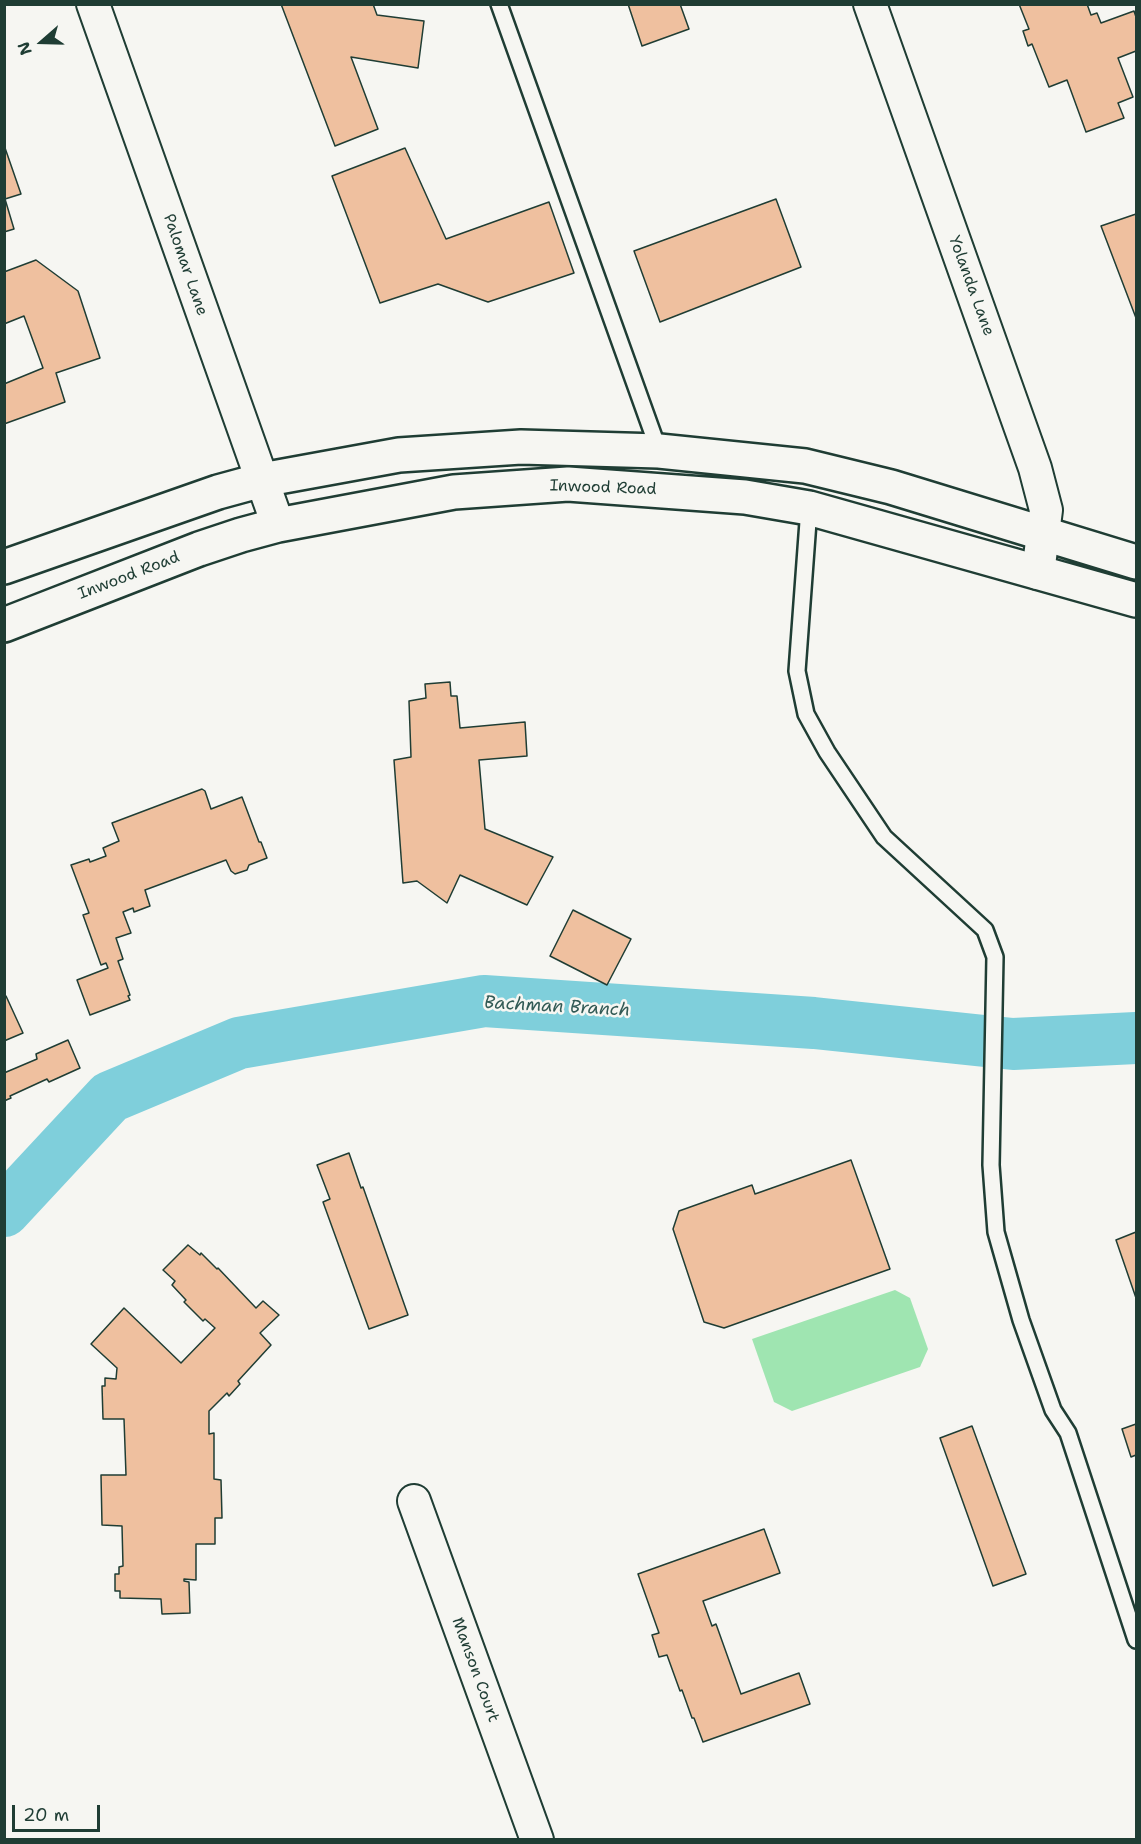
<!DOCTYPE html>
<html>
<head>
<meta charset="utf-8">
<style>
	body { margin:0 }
	#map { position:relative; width:1141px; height:1844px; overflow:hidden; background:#f6f6f2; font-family:"Shantell Sans",sans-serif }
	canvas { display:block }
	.frame { position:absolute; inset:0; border:6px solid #1f3d34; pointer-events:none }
	.north { position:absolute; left:12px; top:12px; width:60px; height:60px; -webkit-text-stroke:4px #f6f6f2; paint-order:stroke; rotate:250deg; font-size:16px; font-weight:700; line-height:24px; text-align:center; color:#1f3d34 }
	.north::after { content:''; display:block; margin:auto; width:21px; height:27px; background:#1f3d34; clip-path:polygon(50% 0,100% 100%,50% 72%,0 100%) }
	.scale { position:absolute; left:12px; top:1805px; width:88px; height:27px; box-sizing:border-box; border:3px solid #1f3d34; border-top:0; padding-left:8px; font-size:18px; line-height:21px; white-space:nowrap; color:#1f3d34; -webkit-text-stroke:4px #f6f6f2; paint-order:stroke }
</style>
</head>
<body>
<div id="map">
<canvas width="1141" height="1844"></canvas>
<div class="frame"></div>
<div class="north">N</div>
<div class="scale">20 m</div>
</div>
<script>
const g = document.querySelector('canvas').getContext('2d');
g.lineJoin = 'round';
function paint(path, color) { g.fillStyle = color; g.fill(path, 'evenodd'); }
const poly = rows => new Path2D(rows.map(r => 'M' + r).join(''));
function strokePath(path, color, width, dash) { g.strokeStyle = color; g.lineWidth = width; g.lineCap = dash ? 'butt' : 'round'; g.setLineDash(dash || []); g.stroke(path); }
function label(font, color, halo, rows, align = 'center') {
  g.font = font + ' "Shantell Sans",sans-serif'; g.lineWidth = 5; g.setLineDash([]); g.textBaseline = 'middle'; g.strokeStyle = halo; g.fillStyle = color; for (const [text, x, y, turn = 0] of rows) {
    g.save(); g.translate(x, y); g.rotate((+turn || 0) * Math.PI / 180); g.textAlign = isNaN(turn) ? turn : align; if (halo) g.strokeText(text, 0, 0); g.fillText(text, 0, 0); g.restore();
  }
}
paint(poly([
	[895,1290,910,1298,928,1349,920,1367,792,1411,774,1402,752,1339]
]), '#9fe5b1');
strokePath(poly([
	[4,1211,110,1097,239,1043,484,1001,814,1023,1013,1044,1136,1038]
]), '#7fcfdb', 52);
const building = poly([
	[281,4,373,4,377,15,424,21,418,68,351,57,378,129,335,146,281,4],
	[628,4,680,4,689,29,642,46,628,4],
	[1019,4,1087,4,1091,15,1097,13,1101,23,1134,11,1136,17,1136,51,1118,58,1133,97,1118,103,1124,118,1086,132,1067,80,1049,87,1032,44,1028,46,1023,31,1029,29,1019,4],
	[4,145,21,194,5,199,14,229,4,232,4,145],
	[405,148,446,239,549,202,574,273,488,302,438,284,380,303,332,176,405,148],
	[776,199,801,267,660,322,634,251,776,199],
	[1136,214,1136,318,1101,226,1136,214],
	[36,260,78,291,100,358,56,373,65,402,4,424,4,384,43,368,24,316,4,324,4,272,36,260],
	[450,682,451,696,457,696,460,728,525,722,527,756,479,760,485,829,553,857,527,905,460,875,447,903,417,881,403,883,394,760,411,757,409,701,426,698,425,684,450,682],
	[202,789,205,791,211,809,242,797,259,842,261,842,267,858,249,865,247,870,235,874,231,871,226,860,145,890,150,906,134,912,133,908,123,912,131,933,116,938,123,959,118,961,130,995,128,996,130,1000,90,1015,77,980,108,968,106,963,101,965,83,915,89,913,71,865,89,859,90,862,106,856,103,848,119,841,112,823,202,789],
	[573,910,631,939,607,985,550,956,573,910],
	[6,996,23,1033,4,1041,4,997,6,996],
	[68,1040,80,1068,49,1082,47,1079,10,1096,11,1098,4,1101,4,1073,37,1059,36,1054,68,1040],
	[349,1153,361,1188,363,1187,408,1315,369,1329,323,1202,330,1199,317,1165,349,1153],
	[851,1160,890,1269,724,1328,704,1322,673,1229,679,1211,752,1185,755,1194,851,1160],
	[1136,1232,1136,1298,1116,1240,1136,1232],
	[188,1245,200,1255,201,1253,217,1269,218,1268,256,1308,263,1301,279,1315,260,1333,271,1345,238,1381,240,1384,229,1396,227,1393,209,1411,209,1434,214,1433,214,1479,221,1480,222,1518,215,1518,215,1544,196,1544,196,1580,184,1579,184,1581,189,1582,190,1613,162,1614,161,1599,120,1598,120,1591,115,1591,115,1574,119,1574,119,1567,123,1566,122,1526,102,1525,101,1475,126,1475,124,1419,103,1419,102,1386,105,1386,105,1378,116,1379,117,1368,91,1344,124,1308,181,1363,215,1328,205,1319,203,1321,184,1302,186,1300,172,1285,175,1281,163,1270,188,1245],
	[1136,1424,1136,1455,1131,1457,1122,1429,1136,1424],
	[972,1426,1026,1574,993,1586,940,1438,972,1426],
	[764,1529,780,1573,703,1601,712,1626,716,1624,741,1694,799,1673,810,1704,703,1742,694,1718,692,1718,682,1690,680,1691,667,1655,659,1657,652,1635,659,1633,638,1574,764,1529]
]);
paint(building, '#efc09f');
strokePath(building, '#1f3d34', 1.5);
const service = poly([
	[499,4,659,451],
	[809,508,797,671,806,714,827,752,884,837,985,930,995,957,991,1165,996,1232,1021,1320,1053,1410,1068,1433,1136,1640]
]);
const minor = poly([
	[93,4,278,525],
	[870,4,1035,468,1046,510,1038,573],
	[414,1501,537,1840]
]);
const secondary = poly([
	[4,567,218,492,262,480,399,455,521,447,659,451,805,466,891,487,1136,562],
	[4,625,199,549,241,535,278,525,454,492,568,484,745,497,809,508,1136,600]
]);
strokePath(service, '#1f3d34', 20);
strokePath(minor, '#1f3d34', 36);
strokePath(secondary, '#1f3d34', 38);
strokePath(service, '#f6f6f2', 15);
strokePath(minor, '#f6f6f2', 32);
strokePath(secondary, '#f6f6f2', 33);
label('16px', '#1f3d34', '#f6f6f2', [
	["Palomar Lane",185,265,71],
	["Yolanda Lane",971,286,70],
	["Inwood Road",603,488,2],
	["Inwood Road",129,576,-21],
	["Manson Court",475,1670,70]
]);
label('italic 18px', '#325a55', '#f6f6f2', [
	["Bachman Branch",557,1007,3]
]);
</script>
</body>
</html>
